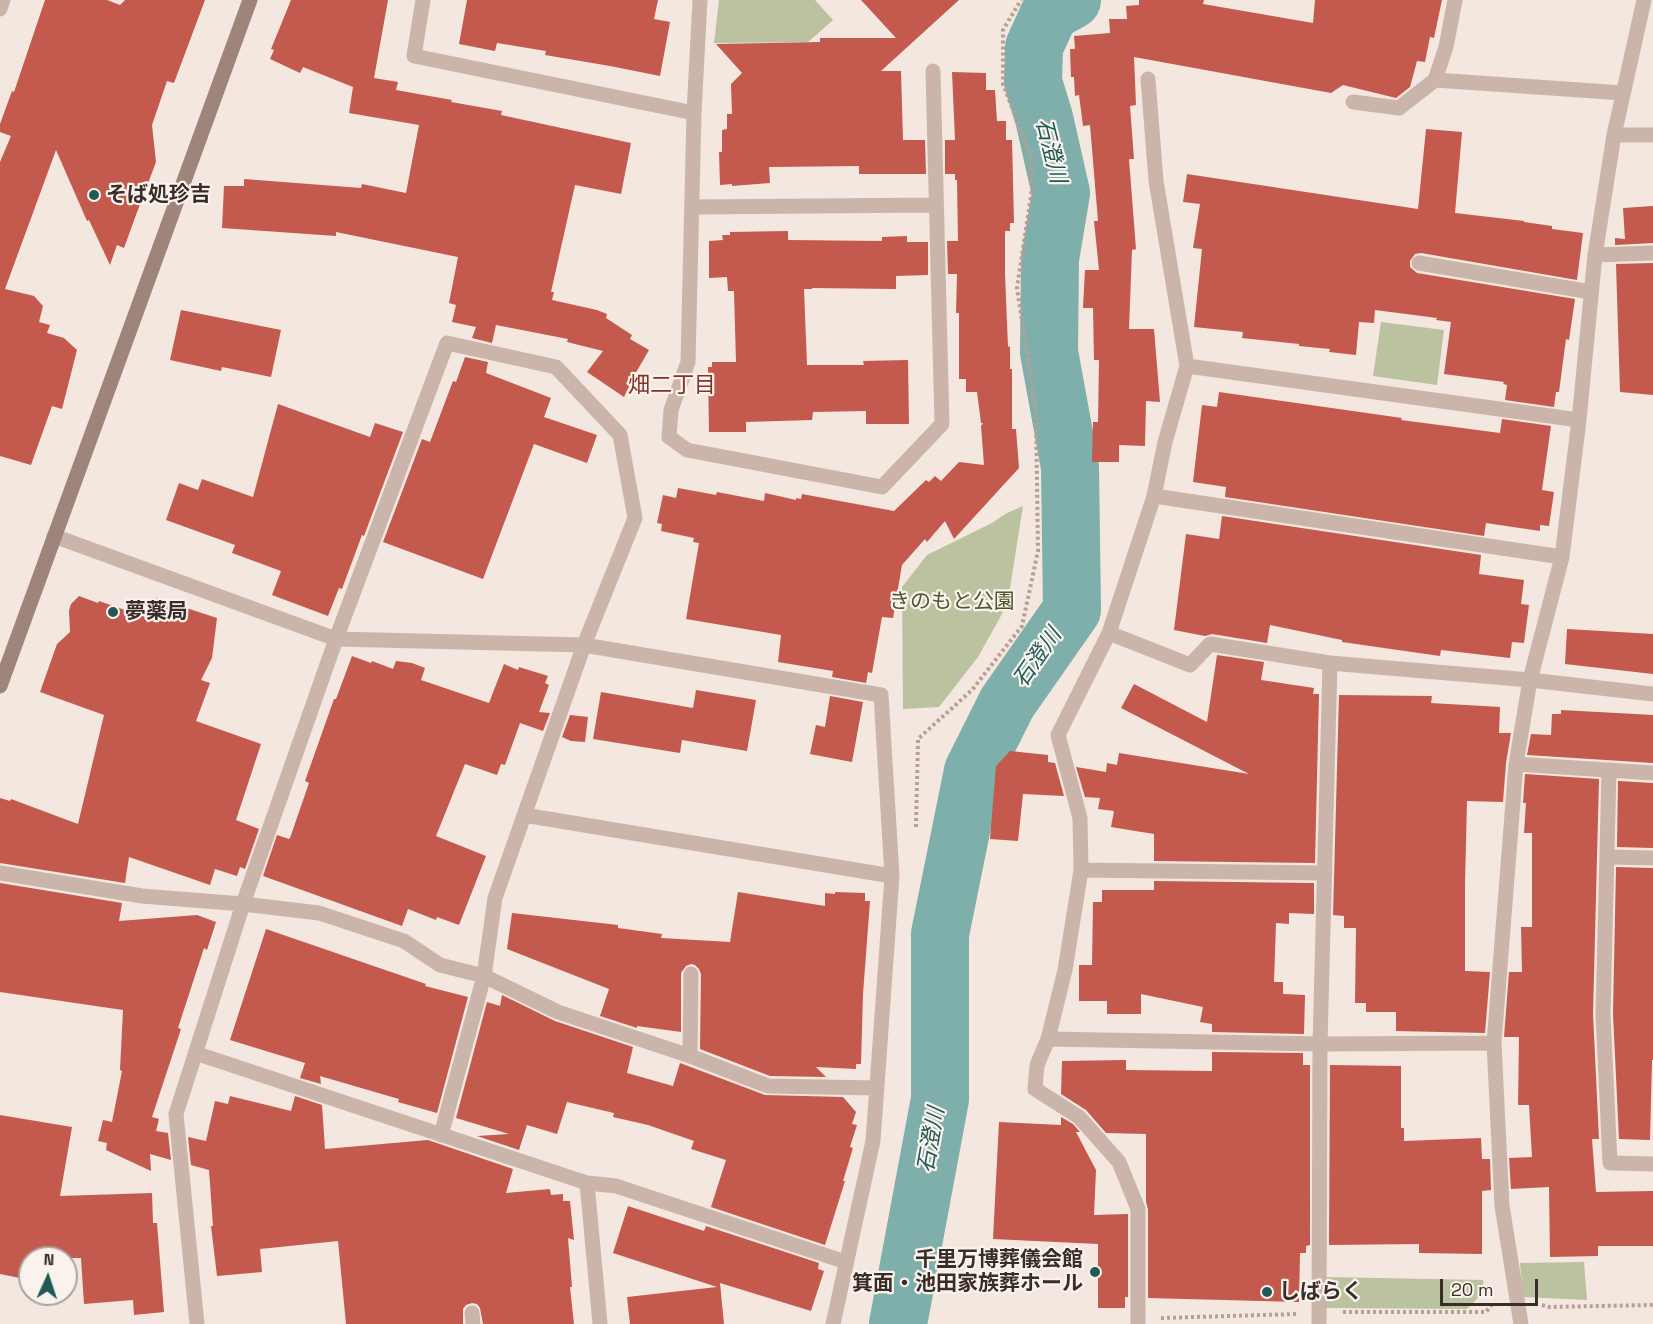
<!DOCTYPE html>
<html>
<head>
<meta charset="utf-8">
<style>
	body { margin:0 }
	#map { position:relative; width:1653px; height:1324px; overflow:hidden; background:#f3e7df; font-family:"Space Grotesk",sans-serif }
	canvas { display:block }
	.north { position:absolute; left:18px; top:1246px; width:60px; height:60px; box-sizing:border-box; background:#faf2ec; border:2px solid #ada39e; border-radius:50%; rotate:3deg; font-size:16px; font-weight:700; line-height:24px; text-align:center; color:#392d2a }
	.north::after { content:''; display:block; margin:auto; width:21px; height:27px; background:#205a56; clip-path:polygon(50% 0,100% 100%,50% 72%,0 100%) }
	.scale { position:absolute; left:1440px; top:1279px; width:98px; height:27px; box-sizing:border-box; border:3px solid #392d2a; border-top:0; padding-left:8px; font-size:18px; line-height:21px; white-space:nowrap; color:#392d2a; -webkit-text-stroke:4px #faf2ec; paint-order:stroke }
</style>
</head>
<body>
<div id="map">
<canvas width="1653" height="1324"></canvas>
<div class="north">N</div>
<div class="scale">20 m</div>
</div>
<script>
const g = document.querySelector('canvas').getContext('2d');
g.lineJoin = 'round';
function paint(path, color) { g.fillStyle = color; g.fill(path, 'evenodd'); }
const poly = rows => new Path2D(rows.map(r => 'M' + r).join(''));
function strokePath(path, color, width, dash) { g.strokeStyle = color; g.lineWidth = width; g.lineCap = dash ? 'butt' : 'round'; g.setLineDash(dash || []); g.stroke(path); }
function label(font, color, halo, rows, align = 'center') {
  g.font = font + ' "Space Grotesk","Noto Sans JP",sans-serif'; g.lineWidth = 4.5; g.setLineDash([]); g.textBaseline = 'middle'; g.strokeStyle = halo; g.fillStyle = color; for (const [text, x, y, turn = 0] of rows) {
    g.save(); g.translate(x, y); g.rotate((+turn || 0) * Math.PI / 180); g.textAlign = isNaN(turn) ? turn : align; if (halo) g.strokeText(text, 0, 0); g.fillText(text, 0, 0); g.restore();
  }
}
paint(poly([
	[719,0,815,0,833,20,808,42,714,43],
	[1381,322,1444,330,1437,385,1373,376],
	[1023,506,1010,588,1002,614,978,657,939,707,903,709,902,587,927,555,992,523,1007,513],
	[1584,1262,1587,1300,1523,1297,1520,1263],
	[1326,1277,1483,1280,1484,1292,1467,1309,1326,1308]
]), '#bbc29f');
strokePath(poly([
	[898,1324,940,1099,940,934,973,771,1007,703,1072,610,1070,467,1049,352,1050,259,1061,193,1044,118,1033,82,1034,47,1050,12,1072,0]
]), '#7fafab', 58);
paint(poly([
	[45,0,107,0,120,5,125,0,205,0,174,83,167,81,152,125,156,162,136,215,124,248,117,245,110,265,89,220,87,221,56,150,5,289,34,296,43,306,39,322,50,325,47,333,64,338,77,350,62,409,52,406,31,465,0,456,0,162,11,136,0,132,0,124,12,91,14,92],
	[291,0,388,0,374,78,398,82,396,90,452,100,451,102,502,111,501,115,631,143,621,194,575,185,551,292,554,292,552,300,597,310,607,314,606,318,632,335,630,339,649,350,634,376,624,397,587,372,603,351,567,342,568,339,496,325,492,343,472,338,476,327,452,322,456,305,449,303,458,257,336,232,336,236,222,228,224,186,244,186,244,179,361,188,362,184,406,193,419,125,349,113,353,87,303,67,300,73,270,59,274,50,271,49],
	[467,0,658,0,654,19,670,22,660,76,610,66,545,55,546,51,497,43,495,51,459,44],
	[861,0,959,0,881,71,901,71,903,140,925,140,926,174,859,174,859,166,769,167,770,183,732,186,732,184,720,185,719,152,722,152,722,130,727,129,727,114,732,114,731,84,742,73,716,44,820,42,820,38,896,38],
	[1139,0,1204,0,1203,4,1313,23,1315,0,1442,0,1434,38,1430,37,1425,62,1417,61,1410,87,1396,98,1343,85,1331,93,1134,57,1136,105,1130,106,1134,159,1129,159,1136,249,1132,250,1129,329,1154,329,1160,402,1146,401,1145,446,1119,445,1119,462,1092,462,1093,422,1098,422,1099,360,1094,360,1093,308,1083,308,1085,270,1099,270,1094,221,1098,221,1090,125,1083,126,1079,95,1075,96,1074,77,1071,77,1070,49,1075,49,1074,36,1110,33,1109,19,1127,19,1126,6,1139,5],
	[952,72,986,73,986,90,995,90,997,121,1006,121,1006,140,1012,140,1014,223,1010,223,1010,231,1005,231,1005,274,1008,347,1010,346,1010,369,1012,369,1012,429,1016,429,1019,468,954,539,945,521,927,542,925,539,902,565,893,618,882,617,872,673,868,672,866,683,832,677,833,671,778,662,781,635,686,619,699,543,693,542,694,538,661,531,662,524,657,523,663,495,676,498,678,488,716,495,717,492,764,501,765,493,796,500,796,498,801,499,802,494,894,511,926,480,929,482,935,476,941,481,959,462,984,465,981,426,983,423,981,423,977,392,966,392,966,379,959,379,959,313,956,313,957,274,948,274,947,241,958,241,957,180,955,180,955,174,945,174,945,140,955,140],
	[1426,129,1462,132,1455,213,1524,221,1524,222,1552,226,1552,229,1583,233,1577,280,1421,253,1415,254,1410,261,1410,267,1417,273,1575,299,1569,340,1566,339,1559,392,1556,392,1554,407,1505,400,1507,385,1503,384,1504,382,1444,374,1451,322,1436,320,1437,318,1375,310,1374,323,1359,322,1356,355,1329,352,1330,349,1299,346,1299,344,1242,338,1243,332,1194,327,1202,249,1193,248,1200,204,1183,202,1187,174,1418,209],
	[1653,206,1653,243,1615,245,1615,238,1625,239,1623,208],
	[788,231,788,240,882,241,882,237,907,236,907,242,928,242,928,275,896,276,896,289,812,288,812,289,804,289,807,365,864,365,863,361,908,360,909,424,866,424,866,411,813,412,812,420,746,422,746,432,709,432,708,367,712,367,712,362,736,362,734,291,728,291,727,277,709,278,709,241,723,240,722,235,730,235,730,232],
	[1653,263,1653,395,1620,392,1616,264],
	[181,310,281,330,271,377,222,367,221,371,170,360],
	[465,357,488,362,486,373,551,398,544,417,597,435,587,463,534,444,483,579,383,542,422,439,430,442,453,381,456,382],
	[1219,392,1402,418,1401,420,1500,433,1502,419,1551,426,1542,490,1554,492,1549,526,1540,525,1540,531,1486,523,1484,536,1225,497,1226,487,1193,482,1202,405,1217,407],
	[278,404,370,437,375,423,403,432,364,536,362,535,342,589,339,588,328,616,272,595,281,571,232,553,235,545,166,520,179,483,198,490,202,479,253,497],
	[1222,516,1481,555,1479,574,1524,580,1521,604,1529,605,1524,643,1512,642,1510,658,1441,650,1440,656,1342,642,1342,640,1270,625,1267,643,1212,634,1205,636,1174,630,1186,534,1219,539],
	[79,596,98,603,99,601,148,618,156,598,217,618,212,658,201,680,210,683,196,721,261,744,236,820,259,829,245,869,240,867,237,876,215,869,210,885,129,857,125,883,0,863,0,798,10,801,11,799,78,824,104,715,40,692,57,644,70,632,69,611,71,604],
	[1567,629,1653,634,1653,674,1565,664],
	[1217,655,1264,662,1261,680,1314,688,1313,694,1319,694,1315,863,1154,861,1154,834,1111,827,1114,811,1098,809,1100,798,1085,797,1076,767,1106,772,1107,763,1117,765,1119,753,1249,774,1121,708,1134,684,1207,722],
	[352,656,371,663,372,661,393,669,396,661,412,663,425,668,421,680,489,703,504,664,518,670,519,667,548,676,545,683,549,685,539,712,550,713,543,731,520,723,505,765,501,764,497,775,465,764,436,836,486,856,459,925,437,917,436,920,408,909,402,926,263,876,277,835,289,839,290,838,309,783,305,781,334,699,336,699],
	[696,690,756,700,747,751,682,740,680,753,593,739,601,692,693,708],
	[1339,695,1432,696,1431,703,1500,707,1499,733,1511,733,1506,763,1503,802,1467,801,1465,884,1465,971,1490,972,1485,1033,1396,1031,1396,1012,1366,1012,1366,1003,1355,1003,1356,928,1344,928,1344,916,1333,915],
	[830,696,863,702,852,762,810,754,816,725,825,727],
	[1561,710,1653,715,1653,763,1527,755,1531,734,1551,735,1552,714,1561,714],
	[570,715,588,717,585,742,571,741,562,737],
	[1010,751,1048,755,1048,762,1055,763,1064,796,1023,794,1018,841,990,839,996,766],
	[1525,774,1599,779,1593,1014,1599,1139,1592,1139,1596,1192,1653,1191,1653,1246,1598,1246,1598,1256,1550,1257,1549,1187,1511,1189,1509,1158,1532,1157,1529,1105,1518,1105,1519,1037,1504,1037,1509,972,1522,972,1521,927,1532,927,1532,833,1524,833,1526,803,1523,803],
	[1618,781,1653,783,1653,848,1617,847],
	[1616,867,1653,868,1653,1060,1652,1060,1650,1140,1619,1139,1613,1014],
	[1154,881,1314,883,1314,914,1289,913,1289,924,1276,923,1274,982,1283,982,1283,994,1305,995,1304,1034,1212,1032,1212,1024,1200,1022,1203,1007,1141,994,1141,1014,1107,1014,1107,1001,1079,1001,1079,965,1092,965,1093,902,1102,902,1102,890,1154,890],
	[0,883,122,903,119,921,197,915,216,922,207,950,204,948,178,1028,181,1029,152,1117,159,1119,156,1131,168,1133,171,1160,150,1154,151,1171,106,1150,107,1143,98,1141,103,1120,112,1122,122,1071,120,1070,123,1010,0,992],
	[738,892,825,906,825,893,835,894,835,892,865,893,865,901,870,901,863,994,861,1064,856,1064,856,1069,816,1067,826,1077,770,1076,700,1049,701,974,699,969,695,965,691,964,686,966,681,973,681,1032,637,1026,637,1028,600,1016,609,989,507,949,512,913,618,925,618,928,662,934,661,938,730,942],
	[266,929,426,984,425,986,468,997,437,1113,398,1102,399,1099,320,1076,321,1084,300,1078,305,1063,230,1040],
	[502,995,555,1021,633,1047,627,1073,673,1086,680,1063,765,1095,843,1097,856,1112,852,1124,857,1125,850,1147,853,1148,843,1181,845,1181,825,1245,711,1207,726,1160,691,1149,694,1141,648,1125,613,1117,614,1113,567,1102,557,1134,527,1125,519,1150,477,1136,509,1134,456,1118,487,1002,500,1006],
	[1212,1052,1303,1053,1303,1065,1310,1065,1310,1245,1306,1246,1306,1253,1300,1253,1299,1302,1148,1298,1148,1209,1146,1202,1146,1134,1106,1133,1086,1110,1061,1094,1062,1061,1126,1060,1126,1070,1212,1071],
	[1330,1065,1401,1066,1401,1128,1404,1128,1404,1141,1481,1138,1482,1159,1490,1159,1491,1190,1482,1191,1482,1254,1419,1253,1419,1244,1329,1245],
	[230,1096,291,1111,295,1096,322,1105,325,1149,428,1140,513,1169,506,1193,550,1189,551,1195,563,1194,563,1201,570,1201,574,1240,568,1238,572,1287,570,1287,574,1324,483,1324,480,1308,477,1304,472,1303,466,1305,463,1309,463,1324,346,1324,338,1241,260,1249,262,1272,217,1276,211,1226,213,1226,209,1170,191,1165,188,1137,206,1141,215,1101,228,1104],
	[0,1115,72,1127,60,1196,152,1193,153,1223,157,1223,164,1312,134,1315,133,1300,84,1304,81,1258,30,1258,30,1280,0,1274],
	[1061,1117,1073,1124,1080,1132,1076,1132,1096,1170,1094,1215,1128,1214,1128,1297,1125,1297,1125,1308,1098,1308,1098,1244,993,1239,999,1122,1061,1125],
	[628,1206,704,1231,706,1226,819,1263,818,1269,824,1271,811,1311,720,1283,724,1324,630,1324,627,1297,717,1287,613,1253]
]), '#c35a4d');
strokePath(poly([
	[916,827,918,739,972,690,1022,626,1038,551,1036,412,1017,288,1032,189,1031,158,1003,84,1003,30,1021,0],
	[1542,1305,1549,1307,1653,1305],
	[1343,1312,1486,1312,1493,1303],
	[1161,1318,1297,1314]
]), '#b79f95', 4, [3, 3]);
strokePath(poly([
	[1595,255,1653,253],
	[1530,680,1653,694]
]), '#cbb5ab', 15);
strokePath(poly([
	[423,0,414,56,694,113],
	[700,0,694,113,688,362,671,410,669,437,687,450,882,487,942,424,933,71],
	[0,9,3,0],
	[1148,79,1156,181,1187,366],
	[1435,80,1623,93],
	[1353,102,1399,108,1435,80,1446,47,1455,0],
	[1614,135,1653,135],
	[692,207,936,205],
	[1419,263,1591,292],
	[1154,496,1562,557],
	[54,536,336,639,584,645,881,695,892,876,873,1141,833,1324],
	[1109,633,1058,735,1080,818,1081,870,1065,970,1048,1039,1037,1065,1035,1089,1079,1117,1119,1162,1138,1209,1138,1324],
	[1530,680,1330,663,1210,644,1190,665,1109,633,1154,496,1165,442,1187,366,1579,420],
	[1516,764,1653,773],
	[1609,770,1603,1014,1610,1163,1653,1164],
	[524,815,892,876],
	[1607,857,1653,858],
	[1081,870,1325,873],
	[0,873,142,896,243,904,319,913,404,941,440,965,484,976,558,1012,690,1056,768,1086,877,1088],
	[1048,1039,1320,1044,1494,1043],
	[195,1053,587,1183,616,1186,846,1262],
	[690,1056,691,974],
	[587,1183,600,1324],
	[472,1313,473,1324],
	[197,1324,176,1114,243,904,336,639,447,343,556,367,620,435,635,518,584,645,495,898,484,976,441,1135],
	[1319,1324,1320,1044,1330,663],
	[1521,1324,1502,1206,1494,1043,1516,764,1530,680,1562,557,1579,420,1595,255,1614,135,1644,0]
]), '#cbb5ab', 15);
strokePath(poly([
	[0,686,250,0]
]), '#9f847c', 15);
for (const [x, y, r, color] of [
	[94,195,6,"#205a56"],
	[113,612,6,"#205a56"],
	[1095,1272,6,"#205a56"],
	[1267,1292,6,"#205a56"]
]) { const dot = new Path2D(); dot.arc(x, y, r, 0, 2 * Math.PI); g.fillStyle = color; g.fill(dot); strokePath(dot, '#faf2ec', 2); }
label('bold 21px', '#392d2a', '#faf2ec', [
	["そば処珍吉",106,195],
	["夢薬局",125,612],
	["千里万博葬儀会館",1083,1260,"right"],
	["箕面・池田家族葬ホール",1083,1284,"right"],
	["しばらく",1279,1292]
], 'left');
label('21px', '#4d572e', '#faf2ec', [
	["きのもと公園",952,602]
]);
label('italic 22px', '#205a56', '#faf2ec', [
	["石澄川",1050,151,76],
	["石澄川",1038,658,-55],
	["石澄川",932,1140,-80]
]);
label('22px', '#862f25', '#faf2ec', [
	["畑二丁目",672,386]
]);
</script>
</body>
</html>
